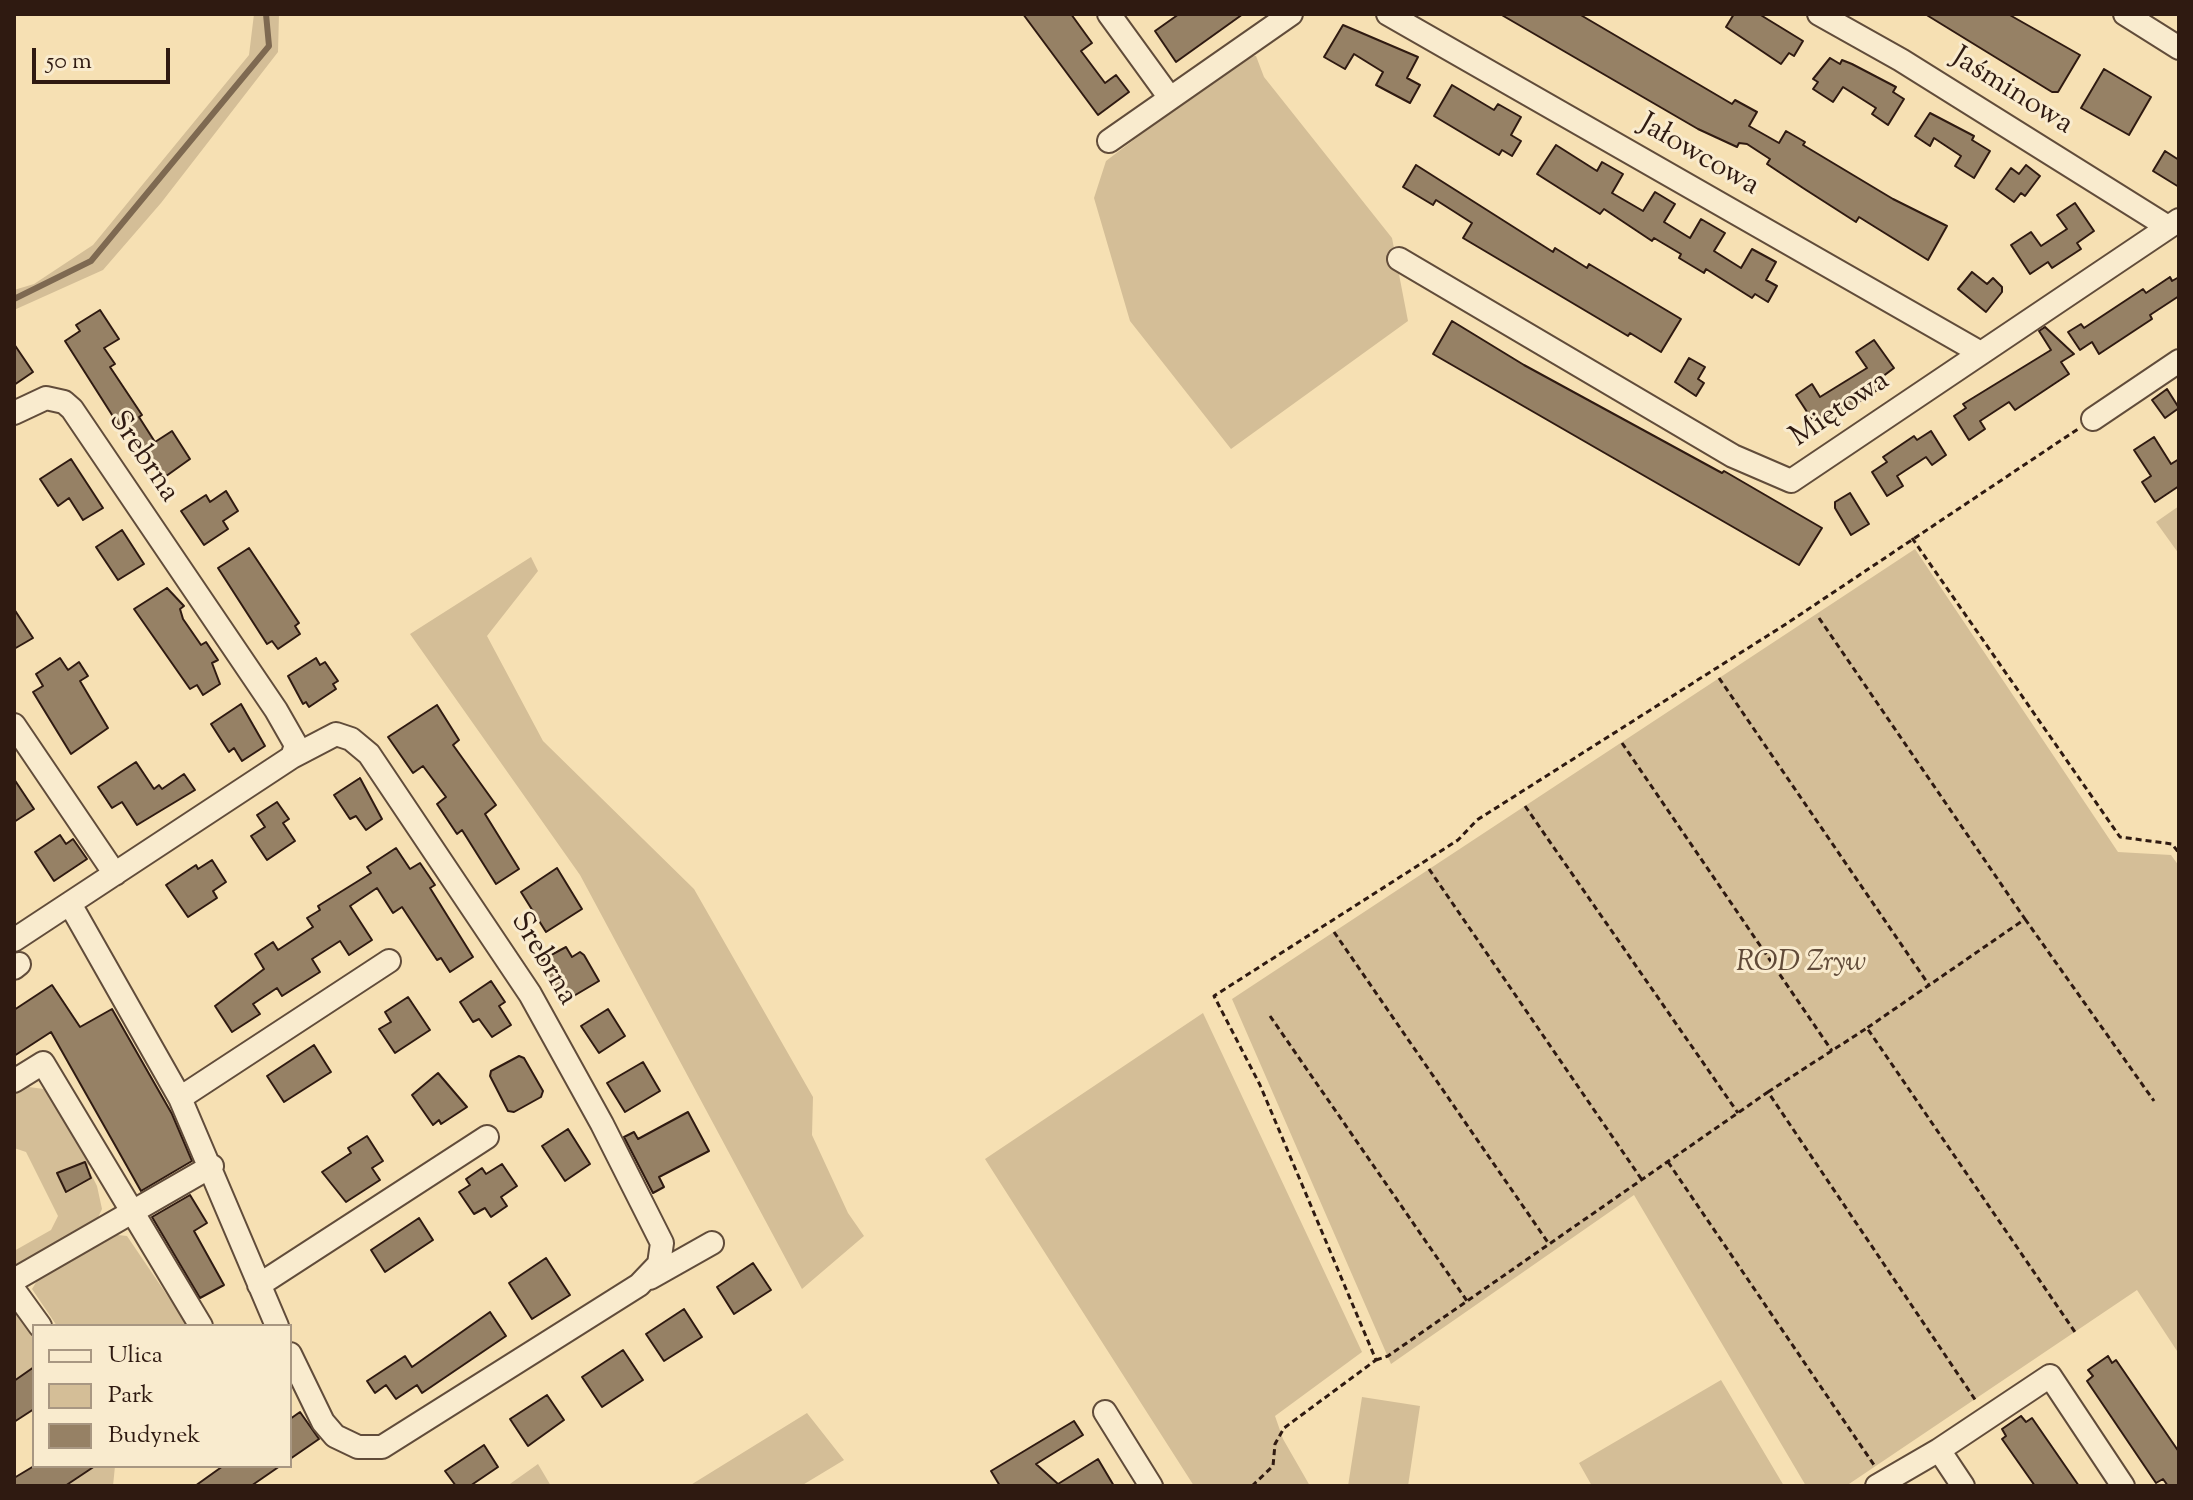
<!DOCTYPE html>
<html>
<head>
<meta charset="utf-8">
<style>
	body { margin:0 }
	#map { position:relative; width:2193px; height:1500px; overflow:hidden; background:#f6e0b3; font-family:"Sorts Mill Goudy",serif }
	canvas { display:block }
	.frame { position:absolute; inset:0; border:16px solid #2f1a11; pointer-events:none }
	.legend { position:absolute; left:32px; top:1324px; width:260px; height:144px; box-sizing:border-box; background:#f9ebce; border:2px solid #a89782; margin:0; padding:10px 14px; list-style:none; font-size:24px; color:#2f1a11 }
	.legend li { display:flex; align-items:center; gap:16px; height:40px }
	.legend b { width:40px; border:2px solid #a89782 }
	.scale { position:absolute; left:32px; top:48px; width:138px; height:36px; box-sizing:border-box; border:4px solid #2f1a11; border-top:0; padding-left:10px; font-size:24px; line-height:28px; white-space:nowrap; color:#2f1a11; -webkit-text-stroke:6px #f9ebce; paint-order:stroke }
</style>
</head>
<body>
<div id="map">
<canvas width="2193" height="1500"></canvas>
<div class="frame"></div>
<ul class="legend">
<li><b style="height:10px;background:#f9ebce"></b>Ulica</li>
<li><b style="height:22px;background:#d4be97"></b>Park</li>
<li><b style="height:22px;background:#968165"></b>Budynek</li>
</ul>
<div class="scale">50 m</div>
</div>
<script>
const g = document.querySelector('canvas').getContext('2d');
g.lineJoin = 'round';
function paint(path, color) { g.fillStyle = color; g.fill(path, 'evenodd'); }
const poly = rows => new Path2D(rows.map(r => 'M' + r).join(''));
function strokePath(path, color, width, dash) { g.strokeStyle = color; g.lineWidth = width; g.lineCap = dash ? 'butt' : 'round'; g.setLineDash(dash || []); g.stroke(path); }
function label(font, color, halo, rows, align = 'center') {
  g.font = font + ' "Sorts Mill Goudy",serif'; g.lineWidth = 6; g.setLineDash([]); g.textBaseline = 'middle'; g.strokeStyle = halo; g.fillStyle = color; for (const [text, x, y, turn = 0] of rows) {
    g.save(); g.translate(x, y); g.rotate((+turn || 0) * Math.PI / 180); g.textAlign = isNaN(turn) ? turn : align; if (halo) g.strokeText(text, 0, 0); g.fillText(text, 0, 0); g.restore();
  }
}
paint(poly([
	[254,14,279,14,278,52,161,203,103,270,14,310,14,290,34,284,93,245,249,55],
	[1245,55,1256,56,1264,77,1392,238,1408,321,1231,449,1130,321,1094,198,1106,161],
	[2179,506,2179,554,2156,522],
	[1915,549,2118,852,2171,855,2179,866,2179,1354,2137,1290,1846,1486,1806,1486,1634,1195,1391,1364,1232,999],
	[531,557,538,571,487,636,543,741,694,889,813,1097,812,1135,848,1213,864,1236,802,1289,580,875,410,634],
	[1203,1013,1362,1352,1275,1416,1283,1439,1310,1486,1194,1486,985,1159],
	[21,1086,44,1089,58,1098,94,1161,87,1166,97,1186,102,1209,95,1224,14,1268,14,1251,51,1230,58,1216,26,1152,14,1148,14,1091],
	[109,1234,127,1236,188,1326,57,1326,32,1289,40,1276],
	[14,1313,23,1317,34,1336,34,1367,14,1381],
	[1721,1380,1784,1486,1592,1486,1579,1463],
	[1362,1397,1420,1406,1408,1486,1348,1486],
	[807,1413,844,1460,801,1486,689,1486],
	[538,1464,551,1486,507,1486],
	[95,1466,115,1466,113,1486,65,1486]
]), '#d4be97');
strokePath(poly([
	[14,299,91,261,269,46,266,14]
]), '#7e6951', 6);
const building = poly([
	[1023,14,1071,14,1092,43,1081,51,1105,83,1116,75,1129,92,1098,115,1023,14],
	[1179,14,1243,14,1176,62,1155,31,1179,14],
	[1500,14,1579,14,1732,104,1735,100,1757,112,1749,126,1779,143,1786,131,1805,142,1803,145,1893,199,1947,226,1928,260,1859,217,1856,222,1803,188,1767,164,1770,159,1747,144,1739,143,1737,147,1698,129,1500,14],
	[1734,14,1759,14,1803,41,1794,56,1789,53,1781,64,1726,27,1734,14],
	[1925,14,2008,14,2080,55,2058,92,2052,92,1925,14],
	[1343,25,1418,57,1407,78,1420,85,1410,103,1376,85,1383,72,1354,54,1345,69,1324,57,1343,25],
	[1830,58,1840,64,1842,60,1852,64,1896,87,1893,92,1904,99,1888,125,1872,114,1876,108,1843,87,1833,102,1813,89,1818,82,1813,79,1830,58],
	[2104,69,2151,97,2129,135,2081,108,2104,69],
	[1452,85,1494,110,1498,104,1521,117,1511,135,1521,141,1512,156,1502,150,1499,155,1434,116,1452,85],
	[1930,113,1974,136,1972,140,1990,151,1974,178,1955,166,1961,156,1934,138,1930,146,1915,136,1930,113],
	[1556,145,1597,171,1602,162,1623,174,1612,193,1643,211,1655,192,1675,204,1664,222,1690,238,1701,219,1725,233,1714,251,1741,268,1752,249,1776,262,1766,280,1777,286,1768,302,1755,294,1752,298,1706,269,1704,273,1679,258,1681,254,1654,238,1652,241,1604,209,1600,214,1537,174,1556,145],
	[2165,151,2179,160,2179,187,2153,171,2165,151],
	[1416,165,1553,252,1555,248,1587,268,1589,264,1681,319,1661,352,1630,333,1628,336,1463,238,1472,223,1436,200,1433,205,1403,187,1416,165],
	[2026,165,2040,176,2025,196,2021,193,2014,202,1996,189,2011,168,2019,174,2026,165],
	[2075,203,2094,231,2077,243,2081,249,2052,268,2048,262,2030,274,2011,245,2031,232,2041,246,2067,229,2057,215,2075,203],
	[1972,272,1987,284,1993,278,2002,287,2002,292,1986,312,1958,289,1972,272],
	[2170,277,2172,281,2179,277,2179,296,2150,315,2152,319,2099,354,2092,342,2080,350,2068,332,2081,324,2084,328,2143,289,2146,293,2170,277],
	[100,310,119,339,104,348,115,364,110,367,142,415,139,417,155,442,172,431,190,459,162,479,132,432,127,435,121,429,65,341,80,331,76,325,100,310],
	[1452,321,1524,365,1722,473,1724,471,1822,528,1799,565,1433,354,1452,321],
	[2045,327,2074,354,2061,362,2069,374,2015,410,2009,402,1980,421,1985,429,1969,440,1954,416,1966,408,1963,404,2051,350,2039,331,2045,327],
	[1874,340,1894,368,1878,380,1882,387,1833,419,1827,411,1813,421,1796,395,1812,384,1820,397,1867,368,1856,352,1874,340],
	[14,344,33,372,14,385,14,344],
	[1689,358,1705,367,1698,379,1704,383,1696,396,1675,382,1689,358],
	[2167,389,2179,408,2165,418,2152,400,2167,389],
	[1931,431,1946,455,1932,465,1926,457,1897,476,1903,486,1887,496,1872,472,1887,462,1883,457,1914,436,1917,440,1931,431],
	[2154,437,2171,464,2179,459,2179,486,2155,502,2142,482,2151,476,2134,450,2154,437],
	[71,459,103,508,83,520,69,498,58,506,40,479,71,459],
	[226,491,238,511,223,521,228,529,204,545,181,511,206,495,210,502,226,491],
	[1850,493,1869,524,1851,535,1835,508,1835,502,1850,493],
	[122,530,144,564,118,580,96,547,122,530],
	[249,548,299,623,295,626,300,634,278,649,272,641,267,644,218,568,249,548],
	[167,588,184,606,180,609,183,619,201,645,206,642,218,660,212,663,220,684,203,695,197,685,190,689,134,609,167,588],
	[14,609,33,638,14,649,14,609],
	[60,658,68,670,79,662,88,676,80,681,108,728,71,754,33,692,43,686,36,674,60,658],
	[316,658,320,665,325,662,338,681,333,684,336,689,309,707,306,702,303,704,288,676,316,658],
	[241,704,265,746,242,761,234,748,229,752,211,724,241,704],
	[437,705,459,740,453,745,496,805,485,814,519,869,496,884,462,830,457,834,437,804,446,797,423,766,413,773,388,737,437,705],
	[136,762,154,789,159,785,162,789,184,774,195,790,137,825,122,802,112,808,98,787,136,762],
	[360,778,382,819,366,830,356,816,350,819,334,795,360,778],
	[14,779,34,809,14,822,14,779],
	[277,802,289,819,283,823,295,841,267,860,251,836,265,827,257,815,277,802],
	[60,835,66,844,73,839,87,859,54,881,35,852,60,835],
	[396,848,410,869,420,863,435,885,430,888,473,957,450,972,441,958,437,960,402,907,393,913,377,888,350,906,372,940,349,955,340,941,312,959,320,972,282,996,277,988,253,1004,260,1014,232,1032,215,1006,264,969,255,954,273,942,278,950,313,927,307,918,320,910,318,906,371,873,367,867,396,848],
	[212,860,226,882,213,891,217,898,188,917,166,885,196,865,198,869,212,860],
	[557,868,582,909,546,932,521,892,557,868],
	[566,947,572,957,580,952,584,955,599,981,572,997,566,987,555,993,538,962,566,947],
	[491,981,505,1002,499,1006,511,1025,492,1037,479,1019,473,1022,460,1002,491,981],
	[52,985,80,1027,112,1009,172,1114,192,1161,141,1191,51,1032,14,1056,14,1010,52,985],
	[408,997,430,1030,395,1053,379,1029,391,1022,385,1012,408,997],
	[608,1009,625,1036,599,1053,581,1026,608,1009],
	[314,1045,331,1072,284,1102,267,1076,314,1045],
	[519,1056,524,1058,543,1091,541,1097,514,1112,508,1111,490,1076,491,1071,519,1056],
	[643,1062,660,1091,625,1112,607,1083,643,1062],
	[438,1073,467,1107,441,1124,439,1120,433,1125,412,1095,438,1073],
	[688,1112,709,1151,659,1177,664,1187,653,1193,624,1137,634,1132,638,1139,688,1112],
	[568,1129,590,1164,565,1181,542,1146,568,1129],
	[367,1136,383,1161,372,1168,380,1180,346,1202,322,1172,351,1153,348,1148,367,1136],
	[85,1162,91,1178,66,1192,57,1173,85,1162],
	[502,1164,517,1186,501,1197,507,1206,491,1217,485,1208,474,1214,459,1192,470,1185,466,1179,482,1168,486,1174,502,1164],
	[190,1195,207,1223,194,1231,224,1285,200,1298,152,1217,190,1195],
	[419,1218,433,1240,385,1272,371,1250,419,1218],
	[546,1258,570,1295,532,1319,509,1283,546,1258],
	[753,1263,771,1290,734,1314,717,1287,753,1263],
	[684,1309,702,1337,664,1361,646,1334,684,1309],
	[490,1312,506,1336,422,1393,417,1385,396,1399,386,1385,375,1393,367,1381,405,1356,412,1367,490,1312],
	[623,1350,643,1380,602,1407,582,1377,623,1350],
	[2108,1356,2112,1363,2116,1360,2179,1452,2179,1486,2168,1486,2163,1479,2156,1483,2087,1381,2093,1376,2088,1370,2108,1356],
	[34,1367,34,1409,14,1422,14,1381,34,1367],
	[547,1395,564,1420,528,1446,510,1419,547,1395],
	[300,1412,319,1439,290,1459,290,1419,300,1412],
	[2021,1416,2026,1422,2032,1418,2079,1486,2035,1486,2002,1439,2006,1436,2002,1429,2021,1416],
	[1074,1421,1083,1435,1036,1464,1058,1484,1098,1459,1114,1486,1000,1486,991,1471,1074,1421],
	[484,1445,498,1467,470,1486,456,1486,445,1471,484,1445],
	[34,1466,95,1466,65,1486,14,1486,14,1478,34,1466],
	[223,1466,280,1466,251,1486,195,1486,223,1466]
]);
paint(building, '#968165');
strokePath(building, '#2f1a11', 2);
const minor = poly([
	[1109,14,1170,98],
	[1388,14,1979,352],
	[1819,14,1901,60,2168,227],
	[2125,14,2179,48],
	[1109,141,1291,14],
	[1399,259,1733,456,1791,481,2179,220],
	[14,413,46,398,64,402,72,409,276,710,296,745,292,757,14,940],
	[2093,419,2179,361],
	[14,725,115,874],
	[70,904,180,1098,277,1326],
	[14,968,19,964],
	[14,1081,43,1063,201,1326],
	[180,1098,389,961],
	[650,1278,712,1243],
	[14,1280,212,1166],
	[259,1285,487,1137],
	[14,1290,40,1326],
	[290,1354,323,1422,335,1436,358,1447,382,1447,639,1285,659,1264,662,1243,602,1124,530,994,369,754,351,739,336,734,292,757],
	[1105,1412,1151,1486],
	[1939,1450,2050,1376,2123,1486],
	[1877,1486,1939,1450,1963,1486]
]);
strokePath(minor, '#614c3a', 26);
strokePath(poly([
	[1912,538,2120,837,2172,844,2179,853],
	[1819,618,2025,919,1867,1028],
	[1719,678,1929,985],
	[1622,743,1832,1051],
	[1525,806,1738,1113],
	[1429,869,1642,1180],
	[2025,919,2154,1101],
	[1334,932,1549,1244],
	[1270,1016,1467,1301],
	[1768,1092,1867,1028,2075,1332],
	[1668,1162,1874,1465],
	[1376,1360,1388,1356,1768,1092,1976,1401],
	[1252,1486,1273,1466,1275,1444,1284,1428,1376,1360,1260,1085,1214,996,1458,840,1477,820,1786,624,2078,429]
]), '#2f1a11', 3, [6, 4]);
strokePath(minor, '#f9ebce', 22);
label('30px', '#2f1a11', '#f9ebce', [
	["Jaśminowa",2011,93,32],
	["Jałowcowa",1698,157,30],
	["Miętowa",1841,411,-34],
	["Srebrna",142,458,56],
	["Srebrna",542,960,59]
]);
label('italic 30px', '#614b39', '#f9ebce', [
	["ROD Zryw",1801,965]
]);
</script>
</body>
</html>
